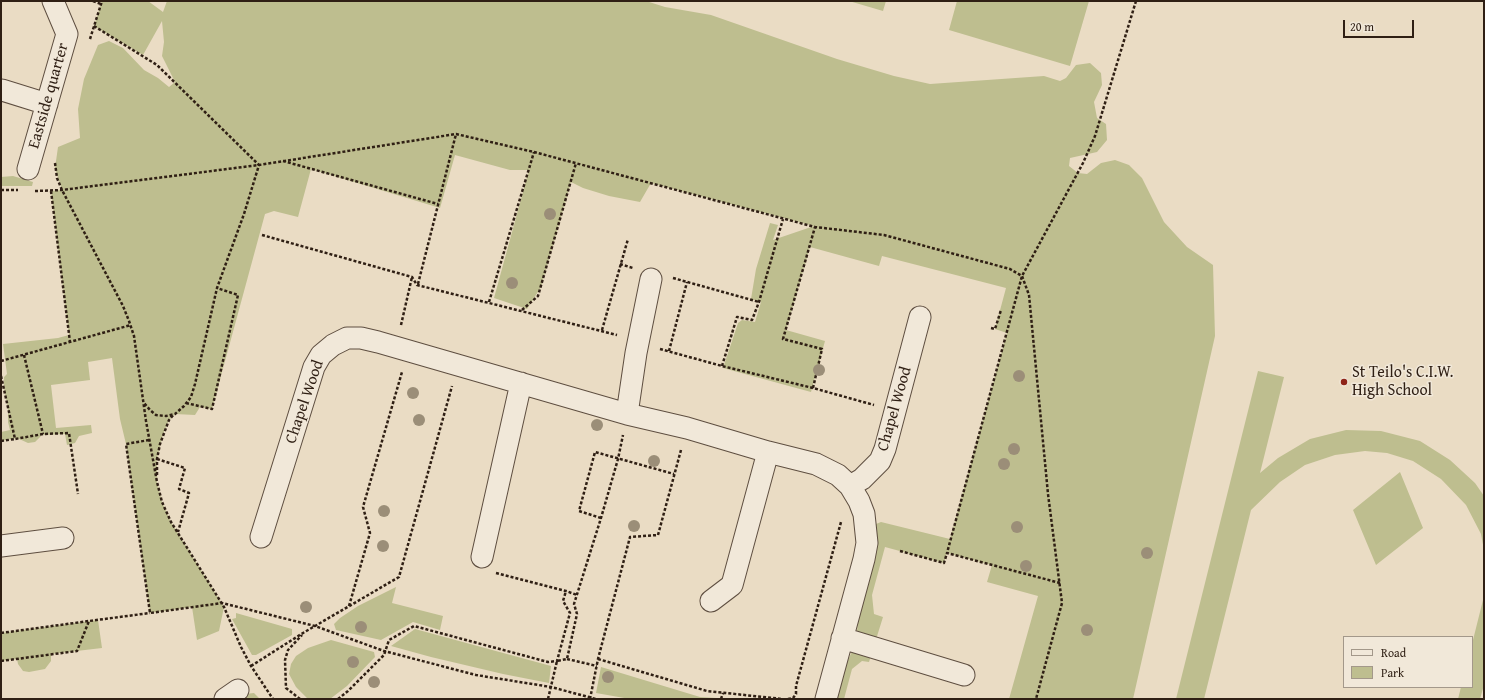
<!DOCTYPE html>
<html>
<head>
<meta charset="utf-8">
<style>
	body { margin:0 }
	#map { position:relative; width:1485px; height:700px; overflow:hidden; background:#eadcc4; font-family:"Gentium Book Plus",serif }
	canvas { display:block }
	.frame { position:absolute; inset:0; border:2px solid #2f1f14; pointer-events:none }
	.legend { position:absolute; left:1343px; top:636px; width:130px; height:52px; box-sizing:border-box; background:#f1e8d9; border:1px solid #a3988a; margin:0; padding:5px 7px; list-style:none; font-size:12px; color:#2f1f14 }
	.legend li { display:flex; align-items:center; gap:8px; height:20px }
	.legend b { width:20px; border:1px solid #a3988a }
	.scale { position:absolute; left:1343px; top:20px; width:71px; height:18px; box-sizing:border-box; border:2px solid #2f1f14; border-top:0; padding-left:5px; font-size:12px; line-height:14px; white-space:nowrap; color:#2f1f14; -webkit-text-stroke:3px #f1e8d9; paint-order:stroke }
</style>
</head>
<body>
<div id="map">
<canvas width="1485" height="700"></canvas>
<div class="frame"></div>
<ul class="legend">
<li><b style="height:5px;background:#f1e8d9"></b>Road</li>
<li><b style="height:11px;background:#bebe8f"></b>Park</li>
</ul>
<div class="scale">20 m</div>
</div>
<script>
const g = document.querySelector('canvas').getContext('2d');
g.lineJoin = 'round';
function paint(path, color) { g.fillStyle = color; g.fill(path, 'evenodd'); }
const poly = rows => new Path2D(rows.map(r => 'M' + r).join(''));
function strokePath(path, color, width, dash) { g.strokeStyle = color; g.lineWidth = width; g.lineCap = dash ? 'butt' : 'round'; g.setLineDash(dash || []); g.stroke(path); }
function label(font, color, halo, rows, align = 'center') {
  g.font = font + ' "Gentium Book Plus",serif'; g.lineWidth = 3; g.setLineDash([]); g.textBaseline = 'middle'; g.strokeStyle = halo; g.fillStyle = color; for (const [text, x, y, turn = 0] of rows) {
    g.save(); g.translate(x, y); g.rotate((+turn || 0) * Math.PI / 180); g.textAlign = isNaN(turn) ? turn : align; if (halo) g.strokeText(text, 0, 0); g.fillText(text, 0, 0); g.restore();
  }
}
paint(poly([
	[102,1,148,1,163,12,167,1,646,1,665,7,711,15,837,59,894,76,930,84,1044,76,1060,81,1066,78,1076,65,1090,63,1101,73,1102,85,1094,102,1097,118,1106,124,1107,140,1097,152,1070,158,1069,166,1078,173,1087,174,1101,163,1115,160,1129,165,1142,178,1164,222,1187,247,1213,265,1215,336,1133,699,1036,699,1042,677,1036,699,1009,699,1038,596,987,582,992,565,947,553,944,563,885,547,872,595,874,614,883,617,869,662,862,661,852,669,844,699,830,699,856,643,866,528,881,522,950,539,1007,333,995,329,1006,288,882,256,879,266,810,247,786,330,825,341,811,392,723,368,738,323,742,320,755,322,761,302,751,299,756,269,770,223,778,225,773,240,814,226,651,183,640,202,609,196,583,188,571,182,541,287,527,309,494,298,529,170,510,170,455,155,440,208,311,169,298,217,274,211,265,214,212,409,200,407,195,415,175,414,169,420,163,434,157,459,157,482,162,502,171,522,224,607,219,631,197,640,192,607,150,613,126,444,120,419,112,358,88,362,90,380,51,385,56,428,91,425,92,433,79,436,75,443,67,445,65,434,41,435,41,436,35,442,28,443,17,438,1,441,1,432,10,430,8,422,8,409,4,388,4,377,7,374,3,344,58,338,69,335,51,191,62,190,55,168,58,147,80,138,78,109,84,79,98,45,109,41,123,48,144,70,158,78,169,87,175,82,162,56,164,42,162,21,143,55,94,26],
	[849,1,886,1,883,11],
	[957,1,1089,1,1070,66,949,30],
	[13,176,33,182,32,186,1,186,1,177],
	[1258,371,1284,377,1260,473,1278,458,1310,439,1346,430,1381,431,1420,441,1450,460,1475,483,1484,496,1484,550,1481,534,1466,505,1441,479,1413,461,1387,453,1365,451,1335,455,1305,465,1280,482,1251,510,1204,699,1176,699],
	[1400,472,1423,528,1376,565,1353,510],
	[396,587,392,603,443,616,440,630,413,622,381,640,336,630,334,624,340,618,358,606],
	[1484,596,1484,685,1480,699,1458,699,1461,687,1472,687,1472,644],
	[236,613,292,629,292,635,256,655,252,655,232,619,236,618],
	[98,620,102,648,51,654,51,661,45,669,29,672,23,671,18,664,17,659,1,661,1,633],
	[415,629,551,666,549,683,503,674,431,657,391,646],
	[331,640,374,652,375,657,347,686,330,699,308,699,296,687,289,674,291,664,296,656,308,648],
	[601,667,700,697,717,698,630,699,596,693],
	[254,693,260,699,241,699,245,694]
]), '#bebe8f');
const street = poly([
	[2,90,47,104],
	[28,169,67,34,53,1],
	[627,414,636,353,651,279],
	[850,486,862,479,880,461,885,449,920,317],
	[261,537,314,367,321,355,333,345,347,338,361,338,378,342,627,414,687,428,768,452,816,464,838,475,850,486,859,501,864,514,867,543,864,559,826,699],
	[1,546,63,538],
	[482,557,521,383],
	[711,601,732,585,768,452],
	[842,638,964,675],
	[225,699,238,690]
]);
strokePath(street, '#5e4e40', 23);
strokePath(poly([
	[93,1,101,4],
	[94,26,157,65,259,165,244,214,217,288,195,384,191,397,184,406,175,414,166,416,156,415,150,410,144,403],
	[90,39,102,1],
	[283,161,438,204],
	[55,163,57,178,62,190,123,306,129,321,134,336,146,421,157,482,162,502,171,522,224,607,241,647,251,666,273,699],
	[1,190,18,190],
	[35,191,62,190,259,165,456,134,534,152,815,227,884,235,1010,269,1022,276,1029,295,1048,494,1062,603,1036,699],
	[51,191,70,342],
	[262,235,412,277,417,285,617,335],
	[620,264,633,268],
	[673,278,759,302],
	[418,284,456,134],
	[489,302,534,152],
	[522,310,538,296,576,163],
	[401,325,412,277],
	[991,328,995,329,1001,310],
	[602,330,628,239],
	[660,349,722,366,813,388,874,405],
	[669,351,687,282],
	[24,355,43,434],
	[1,361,131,325],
	[722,366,737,317,752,320,759,302,783,219],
	[1,376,15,439,43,434,69,433,78,494],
	[813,388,822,349,783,339,815,227],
	[186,403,212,409,238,295,217,288],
	[149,440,126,444,150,613,222,603,315,626,384,651,476,675,551,687,596,699],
	[1,441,15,439],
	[157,459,185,468,179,489,189,493,178,532],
	[157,475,157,459,160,444,169,420,174,414],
	[601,518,579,511,595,452,674,474],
	[900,551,944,563,947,553],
	[496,573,566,591,577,595],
	[1060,583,947,553,1022,276,1083,163,1095,136,1136,1],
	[349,606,370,533,363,507,402,372],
	[1,633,89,621],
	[567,659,597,666],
	[598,659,707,691,782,699],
	[1,661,77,651,89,621,150,613],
	[251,666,303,633,399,577,452,386],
	[300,699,286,688,285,660,288,650,302,635],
	[338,699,348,691,384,655,389,640,414,626,548,662,557,661,570,613,563,601,566,591],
	[548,699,557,661,567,659,577,614,574,604,601,518,618,459,623,435],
	[590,699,598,659,630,537,658,535,681,450],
	[721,699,723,693],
	[788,699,793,698,796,694,796,686,841,522]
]), '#2f1f14', 2.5, [3, 2]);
strokePath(street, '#f1e8d9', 21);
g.fillStyle = '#9b8e78';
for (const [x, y] of [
	[550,214],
	[512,283],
	[819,370],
	[1019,376],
	[413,393],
	[419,420],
	[597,425],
	[1014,449],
	[654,461],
	[1004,464],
	[384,511],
	[634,526],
	[1017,527],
	[383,546],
	[1147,553],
	[1026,566],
	[306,607],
	[361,627],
	[1087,630],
	[353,662],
	[608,677],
	[374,682]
]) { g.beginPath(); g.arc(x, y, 6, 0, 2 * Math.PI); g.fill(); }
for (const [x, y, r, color] of [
	[1344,382,4,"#8f2418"]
]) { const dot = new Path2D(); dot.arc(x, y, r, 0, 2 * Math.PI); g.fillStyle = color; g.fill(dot); strokePath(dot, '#f1e8d9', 1.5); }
label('16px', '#2f1f14', '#f1e8d9', [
	["Eastside quarter",49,96,-74],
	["Chapel Wood",305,402,-71],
	["Chapel Wood",895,409,-74]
]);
label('16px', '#2f1f14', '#f1e8d9', [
	["St Teilo's C.I.W.",1352,373],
	["High School",1352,391]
], 'left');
</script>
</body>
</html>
